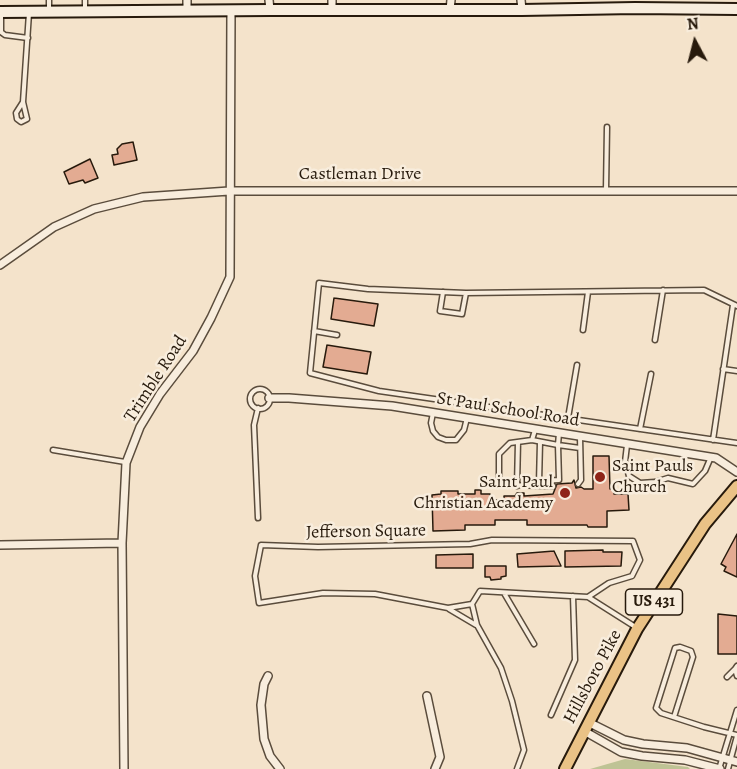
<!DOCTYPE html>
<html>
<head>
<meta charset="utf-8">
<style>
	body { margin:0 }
	#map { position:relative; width:737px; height:769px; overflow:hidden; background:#f4e3cb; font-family:Alegreya,serif }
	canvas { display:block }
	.north { position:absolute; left:665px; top:12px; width:60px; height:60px; -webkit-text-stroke:4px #f8eddd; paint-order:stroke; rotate:353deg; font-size:16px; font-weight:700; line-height:24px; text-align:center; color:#271a0c }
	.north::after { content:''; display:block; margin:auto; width:21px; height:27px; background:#271a0c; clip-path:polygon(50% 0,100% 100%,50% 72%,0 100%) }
</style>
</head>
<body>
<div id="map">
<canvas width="737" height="769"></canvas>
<div class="north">N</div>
</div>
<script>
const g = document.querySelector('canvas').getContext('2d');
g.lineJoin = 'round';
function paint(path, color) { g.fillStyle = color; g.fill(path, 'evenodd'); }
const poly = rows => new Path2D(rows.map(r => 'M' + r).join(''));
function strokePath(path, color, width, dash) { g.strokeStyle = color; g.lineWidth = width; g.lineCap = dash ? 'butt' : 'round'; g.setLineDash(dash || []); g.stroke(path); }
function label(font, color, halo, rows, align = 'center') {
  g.font = font + ' Alegreya,serif'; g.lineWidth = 5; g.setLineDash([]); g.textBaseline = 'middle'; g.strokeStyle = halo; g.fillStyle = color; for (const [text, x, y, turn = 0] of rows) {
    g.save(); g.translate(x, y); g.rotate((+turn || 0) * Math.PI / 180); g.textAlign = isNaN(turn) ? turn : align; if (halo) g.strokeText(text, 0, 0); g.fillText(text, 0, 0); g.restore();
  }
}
paint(poly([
	[625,759,688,767,690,769,590,769]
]), '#bfc395');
const building = poly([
	[133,142,137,160,114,165,112,155,118,154,117,149,122,144,133,142],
	[90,159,98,178,85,183,83,180,69,184,64,172,90,159],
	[334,298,378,304,374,326,331,319,334,298],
	[327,345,371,352,367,374,323,367,327,345],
	[593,456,609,456,610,489,615,489,614,494,628,494,629,510,607,511,607,527,588,527,587,525,527,525,527,520,495,520,495,525,465,525,465,530,433,531,432,495,441,494,441,491,458,491,458,494,475,494,475,490,481,490,481,494,490,494,490,500,504,500,504,496,515,496,517,493,524,493,524,496,553,494,557,484,572,483,574,480,576,488,581,487,584,489,593,489,593,456],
	[737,534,737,577,724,571,726,567,721,564,737,534],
	[603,550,603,552,622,552,621,566,565,567,565,551,603,550],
	[554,551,561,566,518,567,517,554,554,551],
	[473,554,473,568,436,568,436,555,473,554],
	[485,566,506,566,506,576,501,577,501,579,491,580,490,577,485,577,485,566],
	[718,614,737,616,737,654,718,654,718,614]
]);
paint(building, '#e3ab92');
strokePath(building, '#271a0c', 1.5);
const lane = poly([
	[49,0,49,11],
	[85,0,85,11],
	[1,13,1,32,5,35,28,38],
	[23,102,16,113,17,119,21,122,27,119,23,102,29,13],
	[606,190,607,127],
	[443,292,440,311,462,314,466,293],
	[737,306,704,290,466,293,368,289,319,283,310,373,379,391,737,443],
	[583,330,588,292],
	[314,331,337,335],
	[655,340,663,290],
	[723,369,737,371],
	'250 399a10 10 0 1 1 20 0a10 10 0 1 1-20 0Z',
	[433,413,431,423,433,431,438,437,446,440,456,440,464,430,467,418],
	[568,418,577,365],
	[640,429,651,374],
	[535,430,532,440,510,443,499,454,499,485,553,486],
	[532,440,558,445,559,433],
	[713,440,733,305],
	[627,445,625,462,629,476,640,483,655,482,668,478,693,484,705,471,711,457],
	[53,450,125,462],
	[539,481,559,480,558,445,580,448],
	[539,483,540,442],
	[578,484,581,480,580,437],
	[517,486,518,442],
	[258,518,254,425,258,408],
	[504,593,534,644],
	[472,604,448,608,375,594,323,593,259,603,255,576,261,545,318,547,470,544,492,540,633,541,640,560,632,576,609,583,588,597],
	[449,609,476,625],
	[737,666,735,669,737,676],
	[727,677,735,669],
	[551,715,575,660,573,596],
	[674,717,693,657,691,651,680,647,675,648,656,708,661,713,704,727,737,735],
	[517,769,524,750,512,701,501,668,477,625,472,604,480,591,588,597,637,628],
	[719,769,737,710],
	[728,769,737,736]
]);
const street = poly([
	[269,0,270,10],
	[521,0,522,10],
	[187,10,187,0],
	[332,10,332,0],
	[450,10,451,0],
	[0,265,54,227,94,209,143,197,229,191,737,191],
	[269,398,289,398,392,406,716,458,737,472],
	[0,545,122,543],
	[268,676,264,684,261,705,264,739,270,756,280,769],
	[427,696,440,757,435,769],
	[588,722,624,740,643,744,687,748,737,762],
	[584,731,621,752,642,756,685,760,720,769],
	[124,769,122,543,126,463,140,427,160,394,193,351,211,318,230,277,231,10]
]);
const secondary = poly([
	[0,12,270,10,522,10,635,8,737,9]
]);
const primary = poly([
	[565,769,637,629,705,524,737,486]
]);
strokePath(lane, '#5a4c3c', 7);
strokePath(street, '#5a4c3c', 10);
strokePath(secondary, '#271a0c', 14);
strokePath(primary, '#271a0c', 14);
strokePath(lane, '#f8eddd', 4);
strokePath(street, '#f8eddd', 7);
strokePath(secondary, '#f8eddd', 10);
strokePath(primary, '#eac286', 10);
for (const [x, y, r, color] of [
	[600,477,6,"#8f2418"],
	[565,493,6,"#8f2418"]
]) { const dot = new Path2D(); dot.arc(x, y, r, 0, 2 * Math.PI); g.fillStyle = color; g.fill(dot); strokePath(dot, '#f8eddd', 2); }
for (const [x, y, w] of [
	[654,602,57]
]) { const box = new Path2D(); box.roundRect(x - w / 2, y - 13, w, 26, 4.5); g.fillStyle = '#f8eddd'; g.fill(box); strokePath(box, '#271a0c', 1.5); }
label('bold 16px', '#271a0c', null, [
	["US 431",654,602]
]);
label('18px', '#271a0c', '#f8eddd', [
	["Castleman Drive",360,175],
	["Trimble Road",156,379,-57],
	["St Paul School Road",508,410,9],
	["Jefferson Square",366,532,-1],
	["Hillsboro Pike",593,677,-62]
]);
label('18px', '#271a0c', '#f8eddd', [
	["Saint Pauls",612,467],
	["Church",612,488],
	["Saint Paul",553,483,"right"],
	["Christian Academy",553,504,"right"]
], 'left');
</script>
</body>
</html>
